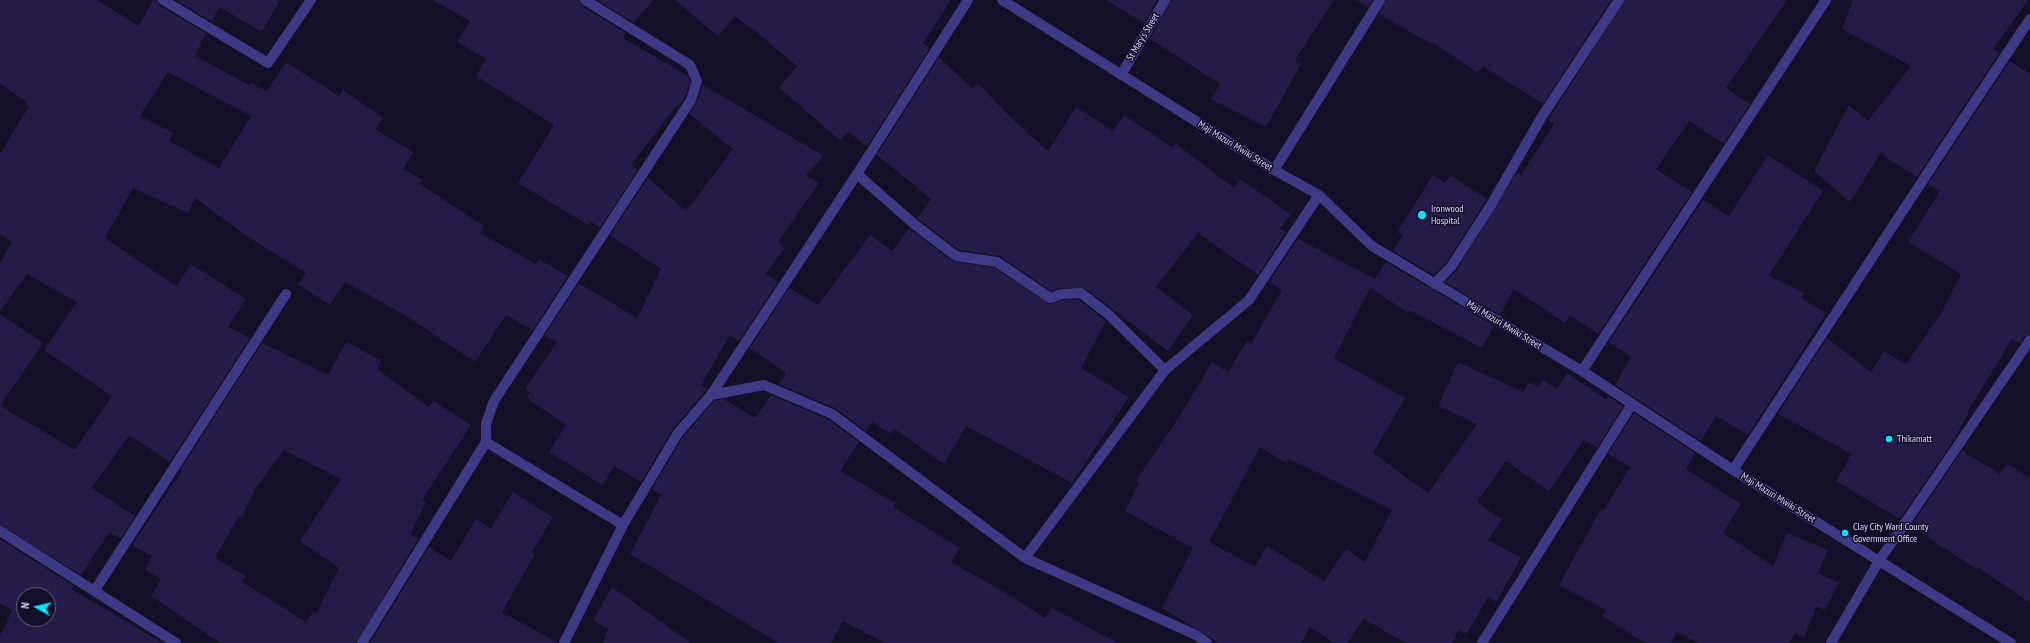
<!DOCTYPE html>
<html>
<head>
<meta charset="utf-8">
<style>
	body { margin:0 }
	#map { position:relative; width:2030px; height:643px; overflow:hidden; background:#130f26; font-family:"PT Sans Narrow",sans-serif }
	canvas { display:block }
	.north { position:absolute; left:16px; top:587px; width:40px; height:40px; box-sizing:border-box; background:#130f26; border:1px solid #625e7d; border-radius:50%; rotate:278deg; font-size:11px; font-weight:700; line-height:16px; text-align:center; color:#d9d4ff }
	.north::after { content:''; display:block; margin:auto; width:14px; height:18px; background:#00e5ff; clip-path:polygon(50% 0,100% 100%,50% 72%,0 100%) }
</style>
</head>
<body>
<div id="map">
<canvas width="2030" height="643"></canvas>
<div class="north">N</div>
</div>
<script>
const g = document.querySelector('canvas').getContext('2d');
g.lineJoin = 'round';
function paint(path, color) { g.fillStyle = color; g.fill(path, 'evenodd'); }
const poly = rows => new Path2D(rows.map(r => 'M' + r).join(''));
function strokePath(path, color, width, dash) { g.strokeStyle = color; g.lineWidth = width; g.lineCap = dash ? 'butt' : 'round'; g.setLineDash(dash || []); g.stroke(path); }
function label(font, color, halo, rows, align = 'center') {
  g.font = font + ' "PT Sans Narrow",sans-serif'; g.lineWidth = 3; g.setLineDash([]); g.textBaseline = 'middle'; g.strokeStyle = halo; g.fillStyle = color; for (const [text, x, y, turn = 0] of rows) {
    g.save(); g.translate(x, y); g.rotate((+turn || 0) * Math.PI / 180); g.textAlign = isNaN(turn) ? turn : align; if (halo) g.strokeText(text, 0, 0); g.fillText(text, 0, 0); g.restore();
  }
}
paint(poly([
	[0,0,97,0,139,26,153,0,157,0,160,6,206,33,195,56,249,85,250,82,267,91,286,62,339,96,343,90,383,118,375,129,413,152,403,169,423,180,420,184,484,226,480,233,536,264,539,259,568,276,533,330,506,315,475,362,405,315,345,282,330,305,298,284,306,273,248,237,195,198,188,213,133,188,105,238,176,286,191,264,246,299,228,327,250,338,170,462,129,435,92,488,135,516,121,538,109,532,81,575,0,525,0,314,43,343,0,406,75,450,112,396,44,350,77,302,27,274,0,311,0,263,12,242,0,234,0,154,29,106,26,104,27,102,0,84],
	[168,72,251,116,219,168,169,141,173,133,140,116],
	[176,0,280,0,262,32,219,7,212,22],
	[433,0,579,0,582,6,626,33,623,38,688,76,690,81,685,97,679,106,677,105,631,165,638,170,600,228,590,221,588,225,518,183,554,125,476,76,486,59,457,42,470,21],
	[597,0,653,0,634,23],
	[675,0,951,0,923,43,930,48,867,146,848,132,840,140,779,88,797,66,755,31,735,16,718,36],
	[1106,0,1157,0,1144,23],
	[1171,0,1334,0,1295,60,1301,64,1266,127,1211,99,1220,84,1150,39],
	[1356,0,1372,0,1368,7],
	[1386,0,1611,0,1543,104,1483,66,1478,73,1432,42,1431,44,1379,14],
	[1625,0,1787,0,1726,88,1750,104,1724,144,1689,121,1656,169,1692,192,1598,334,1570,315,1565,323,1514,289,1500,315,1445,282,1456,271,1517,172,1521,175,1554,124,1548,120],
	[1853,0,2028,0,1993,49,1999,53,1917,177,1888,159,1882,151,1850,202,1814,171,1849,105,1868,121,1911,66,1842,29],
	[939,57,973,89,978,83,1008,115,1048,151,1076,107,1113,131,1124,115,1172,147,1175,143,1234,188,1240,179,1291,214,1280,229,1286,232,1258,275,1198,233,1156,287,1193,315,1168,351,1085,288,1062,288,1051,291,1000,256,959,250,917,218,931,199,877,155],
	[2010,61,2030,74,2030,334,2025,336,2020,344,2012,339,1968,411,1969,412,1951,444,1900,519,1836,481,1852,454,1778,414,1827,338,1871,372,1884,351,1906,364,1942,312,1961,274,1908,242,1940,191,1928,184],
	[703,85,824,156,806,175,819,183,778,242,785,248,765,274,778,282,739,341,730,335,701,385,707,389,672,430,641,482,614,466,602,485,549,452,566,425,527,398,530,392,525,389,557,342,544,336,579,283,637,318,661,269,610,235,648,178,686,211,733,149,689,114,697,102],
	[1768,155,1823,191,1769,275,1804,293,1801,298,1826,313,1748,435,1716,416,1701,441,1615,385,1631,357,1609,342,1703,200,1729,216],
	[1433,175,1445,183,1450,175,1487,199,1446,263,1434,275,1393,251,1403,235,1397,232],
	[909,228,952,261,995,268,1049,304,1063,300,1079,300,1106,321,1081,368,1129,397,1072,483,966,426,944,464,894,429,891,434,872,422,866,431,835,408,779,384,786,373,750,348,789,288,818,305,870,235,892,251],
	[1298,239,1375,279,1386,262,1494,326,1482,348,1409,310,1408,313,1370,288,1334,358,1405,398,1373,453,1428,493,1477,424,1438,406,1458,362,1523,392,1530,382,1538,387,1543,380,1557,389,1567,373,1606,399,1608,396,1623,406,1597,448,1584,440,1549,491,1506,461,1477,502,1502,520,1488,540,1521,558,1496,602,1488,597,1466,635,1459,630,1452,643,1405,643,1364,619,1347,643,1334,643,1310,627,1301,643,1219,643,1162,608,1193,548,1125,511,1139,483,1136,481,1181,414,1212,362,1228,372,1247,341,1251,344,1282,290,1269,282],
	[1260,447,1286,463,1289,459,1392,510,1365,562,1346,549,1324,581,1267,546,1255,567,1209,542],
	[346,342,381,360,377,369,429,407,434,401,471,425,422,500,426,502,410,534,418,539,356,643,220,643,151,596,161,579,145,570,152,556,132,545,182,471,180,470,262,343,328,375],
	[284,450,341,479,300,541,339,568,316,614,313,612,306,622,242,582,246,576,215,558,239,516,242,517,254,491],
	[771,395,829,420,859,442,840,471,895,503,893,507,960,548,951,562,1011,596,1045,618,1052,608,1118,643,885,643,843,621,831,643,779,643,630,554,661,495,652,489,683,437,714,401,724,399,755,418],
	[1634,413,1695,453,1686,469,1741,504,1723,533,1773,566,1787,533,1828,550,1818,573,1839,583,1825,610,1817,606,1804,637,1795,633,1789,643,1699,643,1677,632,1671,643,1645,643,1602,616,1606,610,1559,585,1601,509,1604,510,1630,467,1608,454],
	[1962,451,2000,474,2007,464,2030,478,2030,603,1978,567,1977,569,1928,538,1929,537,1911,526],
	[513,492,553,517,532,552,535,554,502,612,558,643,370,643,429,547,451,561,476,519,491,528],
	[0,539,74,586,71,589,163,643,0,643,0,636,12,610,0,603],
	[24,595,48,595,48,619,24,619],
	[612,587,691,643,603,643,608,629,593,620]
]), '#241b47');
strokePath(poly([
	[163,0,268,63,311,0]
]), '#3d3a85', 10);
strokePath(poly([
	[585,0,690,65,697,81,691,100,494,401,486,424,486,442,623,525],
	[1002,0,1274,170,1319,195,1372,246,1582,371,1733,470,2011,643],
	[1121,75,1165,0],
	[1274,170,1380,0],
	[857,174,914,224,956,256,997,262,1050,298,1062,294,1081,293,1108,314,1165,370],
	[1434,284,1451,267,1491,205,1541,118,1619,0],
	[1582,371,1826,0],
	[711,395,764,385,832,414,1025,558,1196,635,1207,643],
	[1733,470,1944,148,2030,19],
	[0,531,176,643],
	[1025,558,1165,370,1249,300,1319,195],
	[95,590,286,294],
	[362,643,486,442],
	[564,643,623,525,678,433,711,395,857,174,968,0],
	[1482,643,1632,404],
	[1831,643,1879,561,2030,340]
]), '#3d3a85', 10);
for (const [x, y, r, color] of [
	[1422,215,5,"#00e5ff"],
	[1889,439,4,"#00e5ff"],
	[1845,533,4,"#00e5ff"]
]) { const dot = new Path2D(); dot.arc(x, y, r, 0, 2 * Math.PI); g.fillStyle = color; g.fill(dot); strokePath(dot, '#130f26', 1.5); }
label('10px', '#d9d4ff', '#130f26', [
	["St Mary's Street",1143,37,-59],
	["Maji Mazuri Mwiki Street",1235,146,32],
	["Maji Mazuri Mwiki Street",1504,325,31],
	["Maji Mazuri Mwiki Street",1778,498,32]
]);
label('10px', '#d9d4ff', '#130f26', [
	["Ironwood",1431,209],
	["Hospital",1431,221],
	["Thikamatt",1897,439],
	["Clay City Ward County",1853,527],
	["Government Office",1853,539]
], 'left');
</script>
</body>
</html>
